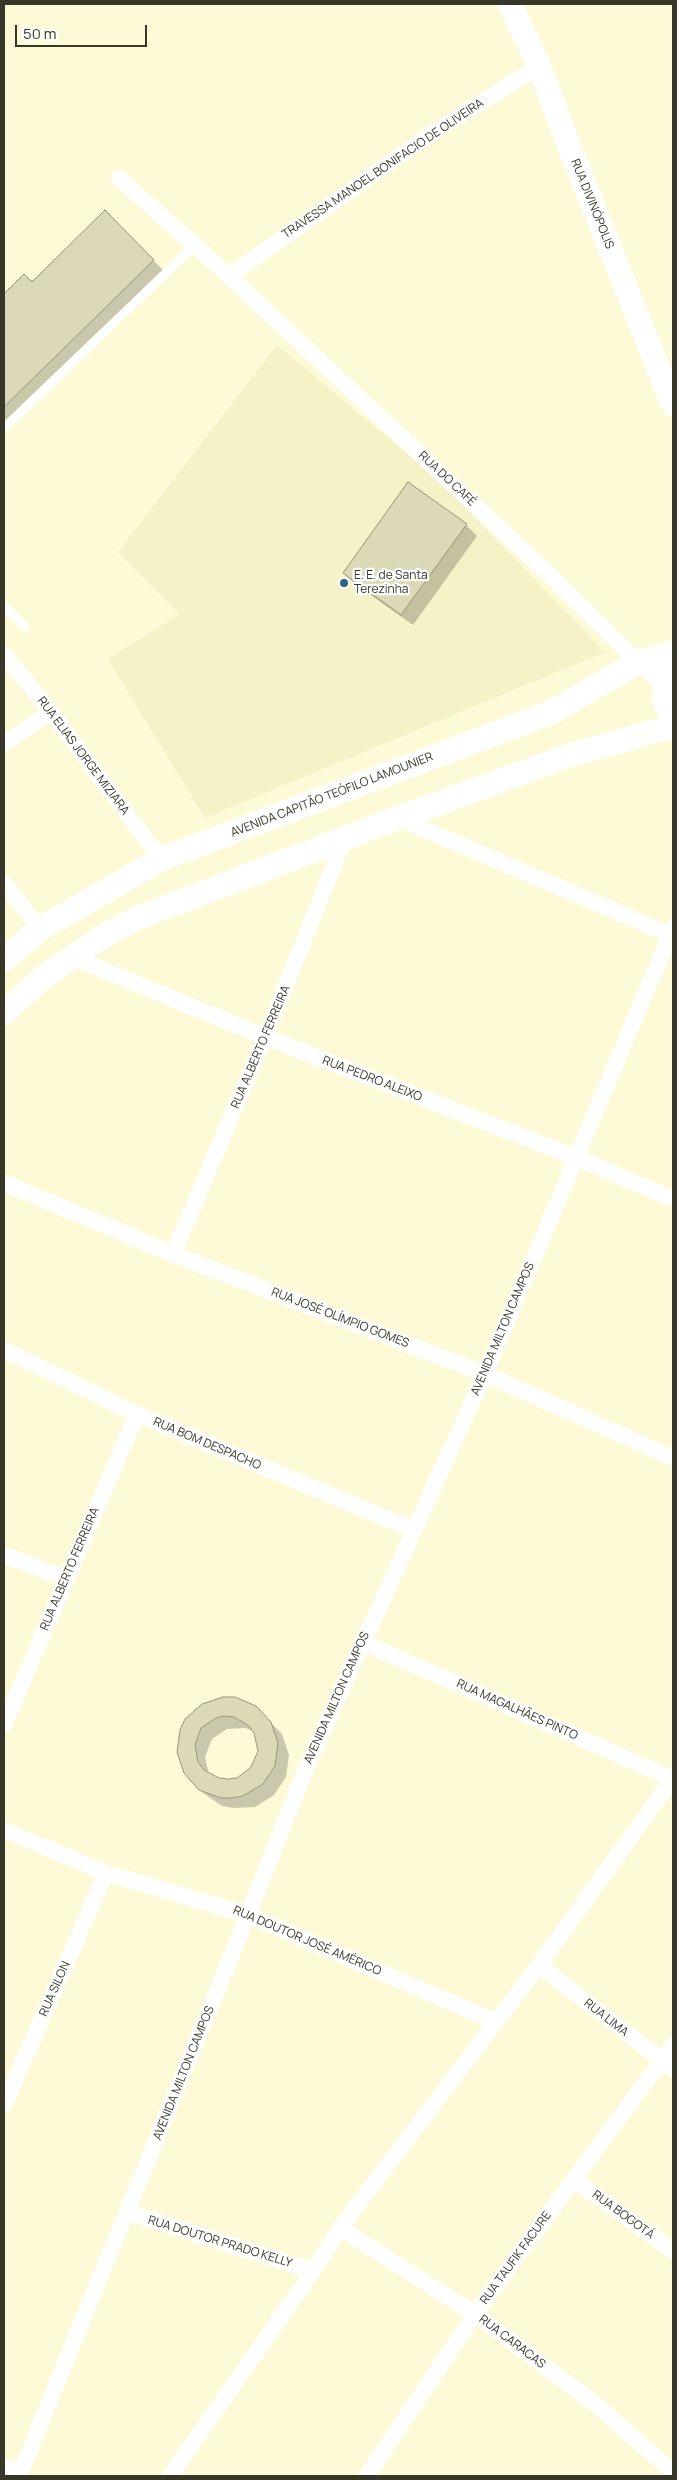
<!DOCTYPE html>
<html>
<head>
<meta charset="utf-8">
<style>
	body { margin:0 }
	#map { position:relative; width:677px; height:2480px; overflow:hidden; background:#fdfad8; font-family:Manrope,sans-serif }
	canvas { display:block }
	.frame { position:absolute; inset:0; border:5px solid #373629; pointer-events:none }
	.scale { position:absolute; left:15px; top:25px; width:132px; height:22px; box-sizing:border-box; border:2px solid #373629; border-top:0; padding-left:6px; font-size:15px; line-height:18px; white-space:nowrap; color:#373629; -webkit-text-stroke:4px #fff; paint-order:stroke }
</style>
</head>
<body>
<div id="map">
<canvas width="677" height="2480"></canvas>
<div class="frame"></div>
<div class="scale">50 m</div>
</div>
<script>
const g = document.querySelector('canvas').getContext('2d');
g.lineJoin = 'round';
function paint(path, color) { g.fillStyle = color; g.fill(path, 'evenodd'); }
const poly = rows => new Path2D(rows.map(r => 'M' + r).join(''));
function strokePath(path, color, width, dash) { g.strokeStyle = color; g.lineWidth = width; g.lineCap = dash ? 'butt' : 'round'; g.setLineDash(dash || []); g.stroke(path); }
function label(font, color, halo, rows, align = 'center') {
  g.font = font + ' Manrope,sans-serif'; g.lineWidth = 4.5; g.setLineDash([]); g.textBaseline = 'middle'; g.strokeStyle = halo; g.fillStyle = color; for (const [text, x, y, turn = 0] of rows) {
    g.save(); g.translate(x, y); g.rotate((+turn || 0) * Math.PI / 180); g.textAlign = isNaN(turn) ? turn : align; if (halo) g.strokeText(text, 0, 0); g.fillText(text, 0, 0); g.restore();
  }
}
paint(poly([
	[277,345,436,478,605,652,205,818,108,659,180,614,118,552]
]), '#f6f2c8');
paint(poly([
	[105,212,164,271,4,429,4,309,6,306,4,304,4,296,24,276,32,283],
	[466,525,477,536,413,625,355,584,344,573],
	[255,1707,282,1734,289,1755,286,1777,274,1795,255,1807,233,1808,222,1806,203,1793,192,1782,180,1762,178,1752,186,1720],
	[246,1728,256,1733,259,1751,252,1768,237,1779,219,1780,209,1774,205,1757,212,1739,227,1729]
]), '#0003');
const building = poly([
	[105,210,154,260,4,407,4,294,24,274,32,282,105,210],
	[408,482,467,524,401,615,343,573,408,482],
	[223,1697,235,1697,256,1706,271,1722,278,1743,275,1766,263,1784,243,1796,232,1798,221,1798,199,1790,184,1773,177,1752,180,1730,185,1719,202,1704,223,1697],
	[224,1716,234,1717,249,1726,254,1733,258,1751,251,1767,237,1778,228,1779,219,1778,204,1770,198,1762,195,1745,201,1728,216,1718,224,1716]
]);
paint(building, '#dcd9b8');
strokePath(building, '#999677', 1);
strokePath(poly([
	[4,428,195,245],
	[4,606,25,627]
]), '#fff', 9);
strokePath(poly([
	[119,178,229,276,554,579,638,662,664,684],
	[229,276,428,136,539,66],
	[4,654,51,712,161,859],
	[4,744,51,712],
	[398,818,673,936],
	[4,883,40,929],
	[72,957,265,1037,575,1157,673,1199],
	[4,1183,173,1254,485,1374,673,1458],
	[173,1254,265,1037,345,838],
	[4,1350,137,1414,414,1530],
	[4,1555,65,1578],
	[362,1642,673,1779],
	[4,1725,137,1414],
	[4,1830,106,1873,248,1915,494,2021],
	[539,1965,673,2069],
	[4,2105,106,1873],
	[573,2179,673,2251],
	[127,2212,313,2271],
	[340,2228,475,2314,595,2404,673,2472],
	[4,2467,19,2474],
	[19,2476,248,1915,305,1771,485,1374,673,928],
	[170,2476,313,2271,340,2228,539,1965,673,1778],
	[367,2476,475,2314,673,2045]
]), '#fff', 16);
strokePath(poly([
	[510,4,539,66,571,151,673,405],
	[673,655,667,669,664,684,664,700,673,718],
	[4,960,40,929,161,859,550,713,638,662,673,652],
	[4,1013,41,979,102,937,135,919,398,818,568,756,673,726]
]), '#fff', 24);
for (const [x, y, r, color] of [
	[344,583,5,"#2d657f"]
]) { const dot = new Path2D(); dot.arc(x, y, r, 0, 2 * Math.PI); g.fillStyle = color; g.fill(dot); strokePath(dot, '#fff', 2); }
label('12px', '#373629', '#fff', [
	["TRAVESSA MANOEL BONIFACIO DE OLIVEIRA",383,169,-34],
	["RUA DIVINÓPOLIS",592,204,68],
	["RUA DO CAFÉ",447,479,43],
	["RUA ELIAS JORGE MIZIARA",83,756,53],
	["AVENIDA CAPITÃO TEÓFILO LAMOUNIER",332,795,-21],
	["RUA ALBERTO FERREIRA",261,1047,-67],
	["RUA PEDRO ALEIXO",372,1079,21],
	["RUA JOSÉ OLÍMPIO GOMES",340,1318,21],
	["AVENIDA MILTON CAMPOS",503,1329,-67],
	["RUA BOM DESPACHO",207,1444,23],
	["RUA ALBERTO FERREIRA",70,1569,-67],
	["AVENIDA MILTON CAMPOS",337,1698,-66],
	["RUA MAGALHÃES PINTO",517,1710,24],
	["RUA DOUTOR JOSÉ AMÉRICO",307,1941,23],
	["RUA SILON",55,1989,-66],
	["RUA LIMA",606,2018,38],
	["AVENIDA MILTON CAMPOS",184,2073,-68],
	["RUA BOGOTÁ",623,2215,36],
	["RUA DOUTOR PRADO KELLY",220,2242,17],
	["RUA TAUFIK FACURE",516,2258,-54],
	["RUA CARACAS",512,2342,37]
]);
label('12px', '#373629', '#fff', [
	["E. E. de Santa",354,576],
	["Terezinha",354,590]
], 'left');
</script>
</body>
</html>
